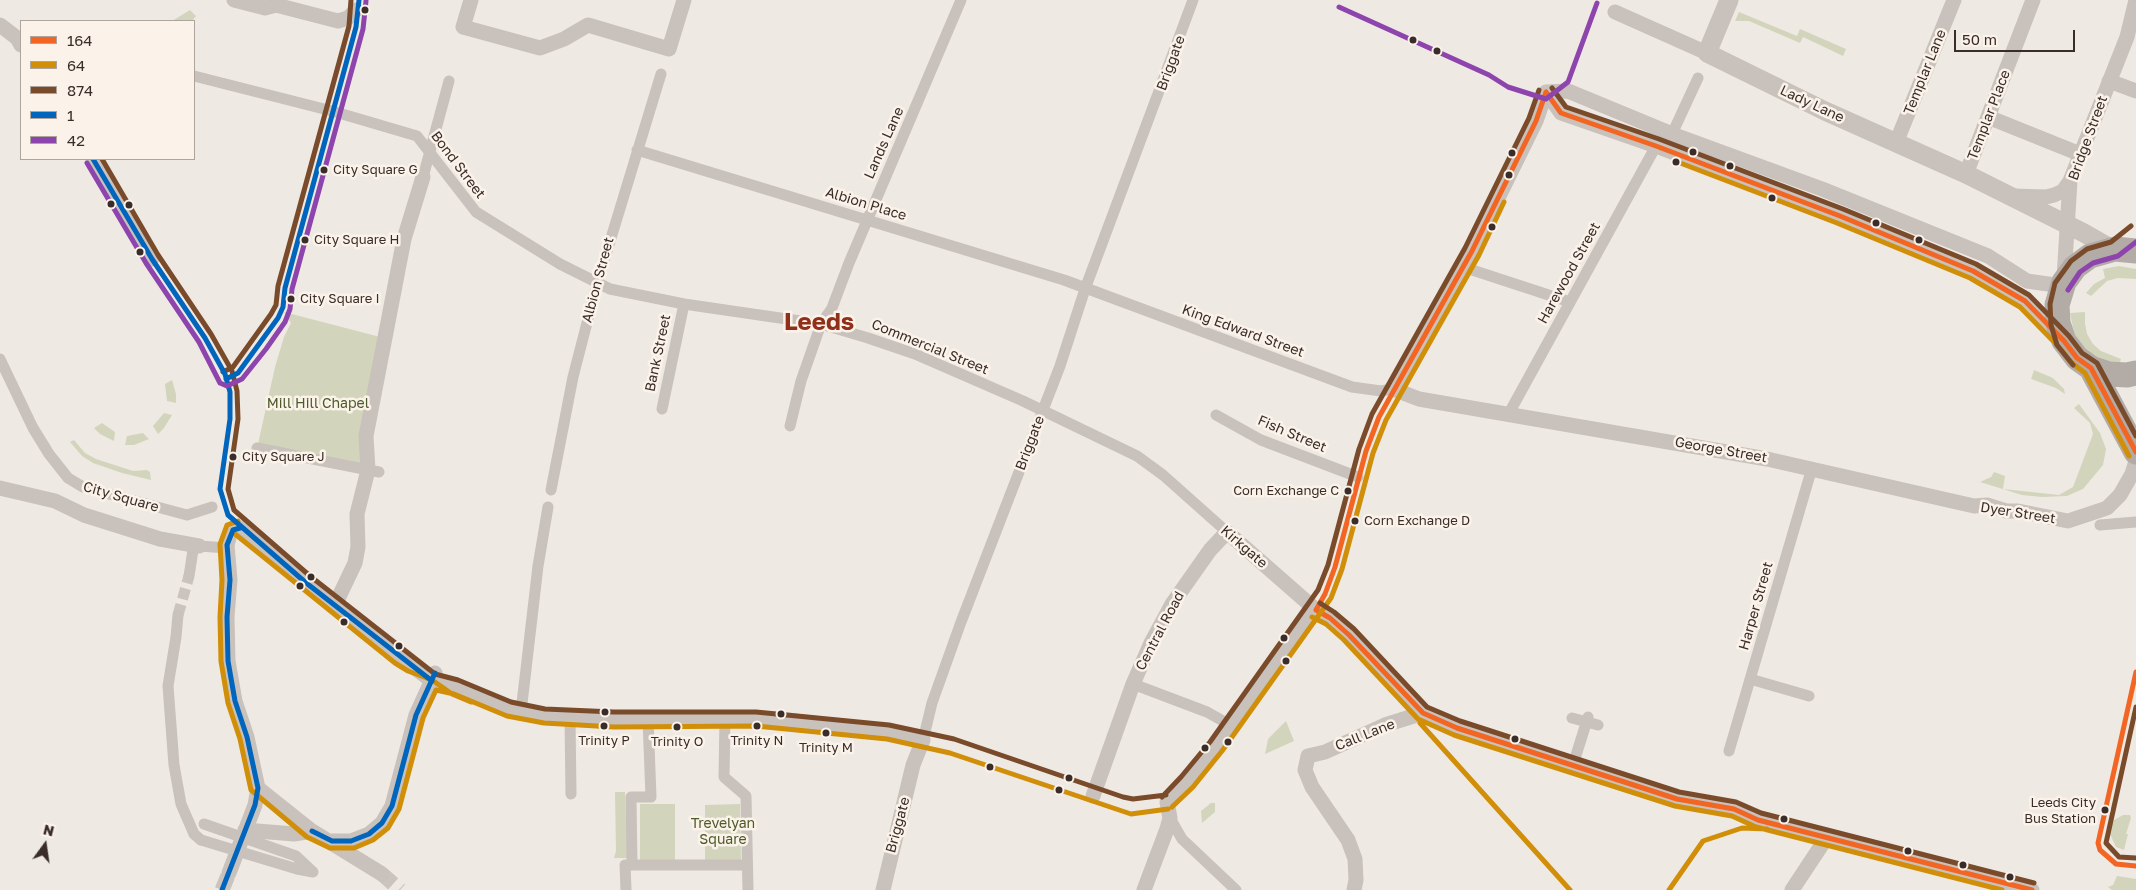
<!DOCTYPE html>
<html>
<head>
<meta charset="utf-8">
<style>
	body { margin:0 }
	#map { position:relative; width:2136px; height:890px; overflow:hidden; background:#efe9e3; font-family:"Golos Text",sans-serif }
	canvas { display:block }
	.legend { position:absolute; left:20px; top:20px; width:175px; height:140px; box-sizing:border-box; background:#fbf3ea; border:1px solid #aea49d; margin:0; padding:6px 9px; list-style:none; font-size:15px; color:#3a2d29 }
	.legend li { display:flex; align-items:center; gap:10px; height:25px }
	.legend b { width:25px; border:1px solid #aea49d }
	.north { position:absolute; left:20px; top:820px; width:50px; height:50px; -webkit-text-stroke:4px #fbf3ea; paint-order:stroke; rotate:14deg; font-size:14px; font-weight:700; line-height:20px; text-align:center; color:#3a2d29 }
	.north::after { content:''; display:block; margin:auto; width:18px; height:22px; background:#3a2d29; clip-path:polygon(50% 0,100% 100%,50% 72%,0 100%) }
	.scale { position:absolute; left:1954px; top:30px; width:121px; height:22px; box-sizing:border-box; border:2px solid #3a2d29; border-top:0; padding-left:6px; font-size:15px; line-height:18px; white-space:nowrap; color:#3a2d29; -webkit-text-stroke:4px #fbf3ea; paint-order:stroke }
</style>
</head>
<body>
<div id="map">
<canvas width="2136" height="890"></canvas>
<ul class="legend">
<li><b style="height:6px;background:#f26522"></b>164</li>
<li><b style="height:6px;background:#d18e08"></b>64</li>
<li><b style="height:6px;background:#7a4b2a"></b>874</li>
<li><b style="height:6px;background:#0065bd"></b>1</li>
<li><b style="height:6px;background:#8e44ad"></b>42</li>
</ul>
<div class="north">N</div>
<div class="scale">50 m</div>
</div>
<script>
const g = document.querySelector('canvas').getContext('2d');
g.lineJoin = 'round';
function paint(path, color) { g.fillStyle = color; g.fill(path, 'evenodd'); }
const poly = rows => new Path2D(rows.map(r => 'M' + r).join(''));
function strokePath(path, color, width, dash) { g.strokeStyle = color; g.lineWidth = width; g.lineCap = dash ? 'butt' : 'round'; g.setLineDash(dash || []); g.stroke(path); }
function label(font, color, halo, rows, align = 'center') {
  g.font = font + ' "Golos Text",sans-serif'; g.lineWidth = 5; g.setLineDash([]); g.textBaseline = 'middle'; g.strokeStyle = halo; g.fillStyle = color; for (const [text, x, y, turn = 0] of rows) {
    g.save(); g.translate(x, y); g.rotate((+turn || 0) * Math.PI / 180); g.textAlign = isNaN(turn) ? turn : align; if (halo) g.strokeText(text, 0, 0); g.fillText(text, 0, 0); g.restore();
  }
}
paint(poly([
	[190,10,196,16,192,21,172,21],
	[1739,12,1797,36,1800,29,1846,49,1843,56,1803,37,1800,43,1749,21,1735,21],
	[2119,266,2136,269,2136,279,2118,278,2107,281,2091,296,2086,293,2094,284,2105,278,2103,269],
	[284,312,384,338,365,466,258,444,275,367,284,337,291,323],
	[2085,312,2085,323,2087,334,2093,344,2101,351,2121,359,2119,365,2098,360,2084,351,2075,337,2070,313],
	[2034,370,2053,378,2064,389,2065,394,2056,388,2031,379],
	[172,380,176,394,176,403,167,401,165,384],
	[2079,404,2100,433,2106,449,2103,465,2083,489,2067,496,2042,497,2022,495,1980,482,1991,477,1994,472,2005,476,2003,489,2059,495,2073,487,2093,434,2090,423,2074,408],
	[164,413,172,415,164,428,158,434,153,426],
	[102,423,115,432,114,441,100,434,94,428],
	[143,433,149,439,134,445,125,445,127,436],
	[74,440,85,453,96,459,133,471,147,470,150,472,151,480,122,473,93,463,82,456,70,442],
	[1286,721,1294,741,1265,754,1268,739],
	[615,792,625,792,627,858,614,858,616,851],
	[1211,803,1215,803,1215,812,1202,823,1201,811],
	[640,804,675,804,675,860,640,860],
	[740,804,741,860,705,860,705,805],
	[2123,815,2130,815,2131,818,2126,834,2128,834,2124,850,2116,847,2109,832,2114,820],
	[2117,876,2136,879,2136,890,2112,890,2108,887,2113,885]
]), '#d2d5bc');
strokePath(poly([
	[178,615,189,576]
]), '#cbc3be', 11, [11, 5.5]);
strokePath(poly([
	[382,874,400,890],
	[222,890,229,873]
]), '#cbc3be', 15, [15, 8]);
strokePath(poly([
	[194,76,332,111,417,136,476,212,560,264,610,289,684,304,821,324,868,338,915,354,1023,401,1137,456,1163,475,1227,532],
	[1672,134,1698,78],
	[637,150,1064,280,1352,387,1381,391,1393,389],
	[423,177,449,81],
	[1463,267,1570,302],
	[0,359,33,428,49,454,68,478,83,487,187,515,212,507],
	[662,409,684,304],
	[1216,415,1261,440,1358,477],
	[1508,415,1656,146],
	[790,426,801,381,821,324,832,308,849,263,961,0],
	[257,448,379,472],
	[551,490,573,377,597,284,661,74],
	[2100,525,2136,522],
	[189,576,193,550,199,546,227,548],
	[178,615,176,637,168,686,174,765,181,804,194,834,201,840],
	[1750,679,1809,696],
	[1133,684,1207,712,1232,726],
	[521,712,538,566,548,507],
	[570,718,571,794],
	[725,718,724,777,746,796,748,890],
	[1572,718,1598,725],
	[923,740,932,703,961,622,1060,366,1085,289,1193,0],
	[1729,751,1812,468],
	[1573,765,1588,717],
	[1170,818,1182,839,1236,890],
	[632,865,747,865],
	[626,890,625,865,632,865,631,797,651,797,648,719]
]), '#c9c1bb', 11);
strokePath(poly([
	[234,0,265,8,276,5,338,21,348,18,356,10],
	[471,0,463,27,540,48,564,39,588,25,669,49,684,0],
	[1615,12,1707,53],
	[0,25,17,38,21,45],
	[2109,81,2136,91],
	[1546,92,1536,121,1472,251,1393,389,1419,399,1767,459,1974,506,1987,505,2006,511,2018,511,2068,521,2107,508,2120,495,2132,474,2136,461],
	[1546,92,1561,113,1656,146,1840,216,1973,271,2025,301,2060,337],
	[1546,92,1568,91,1672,134,1822,189,1988,256,2027,281,2062,286],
	[1988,117,2080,154],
	[1896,143,1954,0],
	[93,159,152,259],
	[1966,174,2033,0],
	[2013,196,2046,197,2054,195,2063,191,2070,181],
	[2064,278,2070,181,2127,37,2136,0],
	[0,488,55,501,84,515,160,539,199,546],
	[335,605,355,563,358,547,357,514,368,470,366,436,404,239,423,177],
	[1093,796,1133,684,1151,643,1172,604,1210,550,1227,532,1316,610,1330,618,1349,635,1423,713,1457,728,1677,799,1734,809,1758,820,2032,890],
	[245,830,294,834,312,831],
	[332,841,351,841,369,834,382,823,392,806,416,715,435,673],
	[229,873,255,805,258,788],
	[382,874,312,831,258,788,247,737,235,701,228,661,227,617,230,580,227,545,230,534,236,529,240,528,250,534,374,637,432,681,456,687,509,709,544,716,570,718,614,720,710,718,787,720,888,732,923,740],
	[883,890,913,765,923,740],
	[1144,890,1167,829,1170,818,1167,802,1187,782,1216,747,1316,610],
	[1354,890,1356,880,1355,859,1348,840,1312,787,1305,770,1308,756,1325,752,1385,725,1423,713],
	[1792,890,1827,837]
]), '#c9c1bb', 15);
strokePath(poly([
	[1729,0,1707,53,1825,111,1966,174,2084,233,2112,249]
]), '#c9c1bb', 19);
strokePath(poly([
	[2136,251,2115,249,2090,256,2075,267,2064,282,2057,305,2058,323,2064,341,2077,358,2091,368,2109,374,2127,375,2136,373],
	[2091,368,2136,452]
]), '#b3aba6', 25);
strokePath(poly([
	[204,824,296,856,313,872],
	[201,840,297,869,313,872]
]), '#c9c1bb', 11);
strokePath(poly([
	[1546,92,1561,113,1656,146,1840,216,1973,271,2025,301,2064,341,2077,358,2091,368,2136,452],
	[1316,610,1330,618,1349,635,1423,713,1457,728,1677,799,1734,809,1758,820,2032,890],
	[1316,610,1325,594,1335,567,1366,451,1379,417,1472,251,1536,121,1546,92],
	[2136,672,2098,843,2100,850,2116,864,2136,866]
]), '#f26522', 5);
strokePath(poly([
	[1675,161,1837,223,1970,278,2020,307,2058,346,2072,363,2085,373,2129,456],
	[238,521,227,525,220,544,222,580,220,617,221,661,228,703,240,739,251,790,307,837,330,848,354,848,373,840,388,828,399,809,423,718,436,690,454,694,507,716,544,723,614,727,756,726,887,739,950,753,1131,814,1168,809],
	[235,534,395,663,408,671,432,680,452,694,471,702],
	[1312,617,1326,624,1344,640,1418,719,1454,735,1675,806,1732,816,1756,827,2002,890],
	[1420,723,1570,890],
	[1172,807,1193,787,1222,751,1331,598,1342,569,1373,453,1386,420,1479,255,1504,202],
	[1669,890,1703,841,1742,828,1767,829]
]), '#d18e08', 5);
strokePath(poly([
	[1552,88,1566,107,1659,139,1843,209,1976,264,2029,295,2069,336,2082,353,2097,363,2136,436],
	[102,159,158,255,211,334,232,371,237,391,238,419,228,489,234,510,310,576,435,674,458,680,511,702,545,709,614,712,756,712,889,725,954,739,1123,797,1133,799,1166,795],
	[2073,365,2057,345,2051,325,2050,304,2055,283,2071,261,2087,249,2111,242,2131,226],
	[223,372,233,367,271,314,276,305,278,286,349,26,351,0],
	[1320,603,1334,612,1354,629,1427,707,1460,721,1679,792,1736,802,1761,813,2034,883],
	[2136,707,2106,843,2119,857,2136,858],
	[1162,797,1181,777,1210,742,1318,590,1328,565,1359,449,1372,414,1465,248,1529,118,1539,90]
]), '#7a4b2a', 5);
strokePath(poly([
	[93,159,152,259,205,338,225,374,230,392,230,419,220,489,228,515,305,582,432,681],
	[226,379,238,373,278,318,283,307,285,288,356,27,359,0],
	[312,831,332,841,351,841,369,834,382,823,392,806,416,715,435,673],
	[222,890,255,805,258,788,247,737,235,701,228,661,227,617,230,580,227,545,233,530,240,528]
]), '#0065bd', 5);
strokePath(poly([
	[1339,7,1489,75,1508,87,1546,99,1568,82,1597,3],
	[87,163,146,263,199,342,220,383,227,386,242,379,266,349,285,322,290,309,292,289,363,29,366,1],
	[2068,290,2080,272,2093,263,2118,256,2136,242]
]), '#8e44ad', 5);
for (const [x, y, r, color] of [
	[365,10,4.5,"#3a2d29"],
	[1413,40,4.5,"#3a2d29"],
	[1437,51,4.5,"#3a2d29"],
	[1693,152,4.5,"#3a2d29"],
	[1512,153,4.5,"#3a2d29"],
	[1676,162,4.5,"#3a2d29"],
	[1730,166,4.5,"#3a2d29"],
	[324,170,4.5,"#3a2d29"],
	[1509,175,4.5,"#3a2d29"],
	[1772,198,4.5,"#3a2d29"],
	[111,204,4.5,"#3a2d29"],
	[129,205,4.5,"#3a2d29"],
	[1876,223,4.5,"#3a2d29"],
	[1492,227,4.5,"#3a2d29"],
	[305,240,4.5,"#3a2d29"],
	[1919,240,4.5,"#3a2d29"],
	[140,252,4.5,"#3a2d29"],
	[291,299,4.5,"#3a2d29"],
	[233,457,4.5,"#3a2d29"],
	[1348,491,4.5,"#3a2d29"],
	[1355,521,4.5,"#3a2d29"],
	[311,577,4.5,"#3a2d29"],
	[300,586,4.5,"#3a2d29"],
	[344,622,4.5,"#3a2d29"],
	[1284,638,4.5,"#3a2d29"],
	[399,646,4.5,"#3a2d29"],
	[1286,661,4.5,"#3a2d29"],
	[605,712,4.5,"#3a2d29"],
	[781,714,4.5,"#3a2d29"],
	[604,726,4.5,"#3a2d29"],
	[757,726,4.5,"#3a2d29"],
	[677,727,4.5,"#3a2d29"],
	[826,733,4.5,"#3a2d29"],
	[1515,739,4.5,"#3a2d29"],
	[1228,742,4.5,"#3a2d29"],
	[1205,748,4.5,"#3a2d29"],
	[990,767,4.5,"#3a2d29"],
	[1069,778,4.5,"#3a2d29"],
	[1059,790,4.5,"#3a2d29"],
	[2105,810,4.5,"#3a2d29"],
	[1784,819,4.5,"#3a2d29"],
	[1908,851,4.5,"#3a2d29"],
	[1963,865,4.5,"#3a2d29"],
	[2010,877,4.5,"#3a2d29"]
]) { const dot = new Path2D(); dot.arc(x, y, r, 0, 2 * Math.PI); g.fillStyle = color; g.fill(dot); strokePath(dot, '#fbf3ea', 2); }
label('13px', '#3a2d29', '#fbf3ea', [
	["City Square G",333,170],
	["City Square H",314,240],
	["City Square I",300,299],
	["City Square J",242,457],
	["Corn Exchange C",1339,491,"right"],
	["Corn Exchange D",1364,521],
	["Trinity P",604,741,"center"],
	["Trinity N",757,741,"center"],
	["Trinity O",677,742,"center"],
	["Trinity M",826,748,"center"],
	["Leeds City",2096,803,"right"],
	["Bus Station",2096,819,"right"]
], 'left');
label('14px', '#3a2d29', '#fbf3ea', [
	["Briggate",1171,63,-70],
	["Templar Lane",1925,72,-68],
	["Lady Lane",1812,104,25],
	["Templar Place",1989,115,-69],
	["Bridge Street",2088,138,-70],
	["Lands Lane",884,143,-66],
	["Bond Street",458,165,53],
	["Albion Place",866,204,17],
	["Harewood Street",1569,273,-61],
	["Albion Street",598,280,-75],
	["King Edward Street",1243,331,20],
	["Commercial Street",930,347,22],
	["Bank Street",658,353,-78],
	["Fish Street",1292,434,23],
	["Briggate",1030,443,-69],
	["George Street",1721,450,10],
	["City Square",121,497,16],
	["Dyer Street",2018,513,9],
	["Kirkgate",1244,547,41],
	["Harper Street",1756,606,-74],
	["Central Road",1160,631,-62],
	["Call Lane",1365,735,-22],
	["Briggate",898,825,-75]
]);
label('14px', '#4c5b2a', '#fbf3ea', [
	["Mill Hill Chapel",318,404],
	["Trevelyan",723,824],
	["Square",723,840]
]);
label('bold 24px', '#902f1a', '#fbf3ea', [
	["Leeds",819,322]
]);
</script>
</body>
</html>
